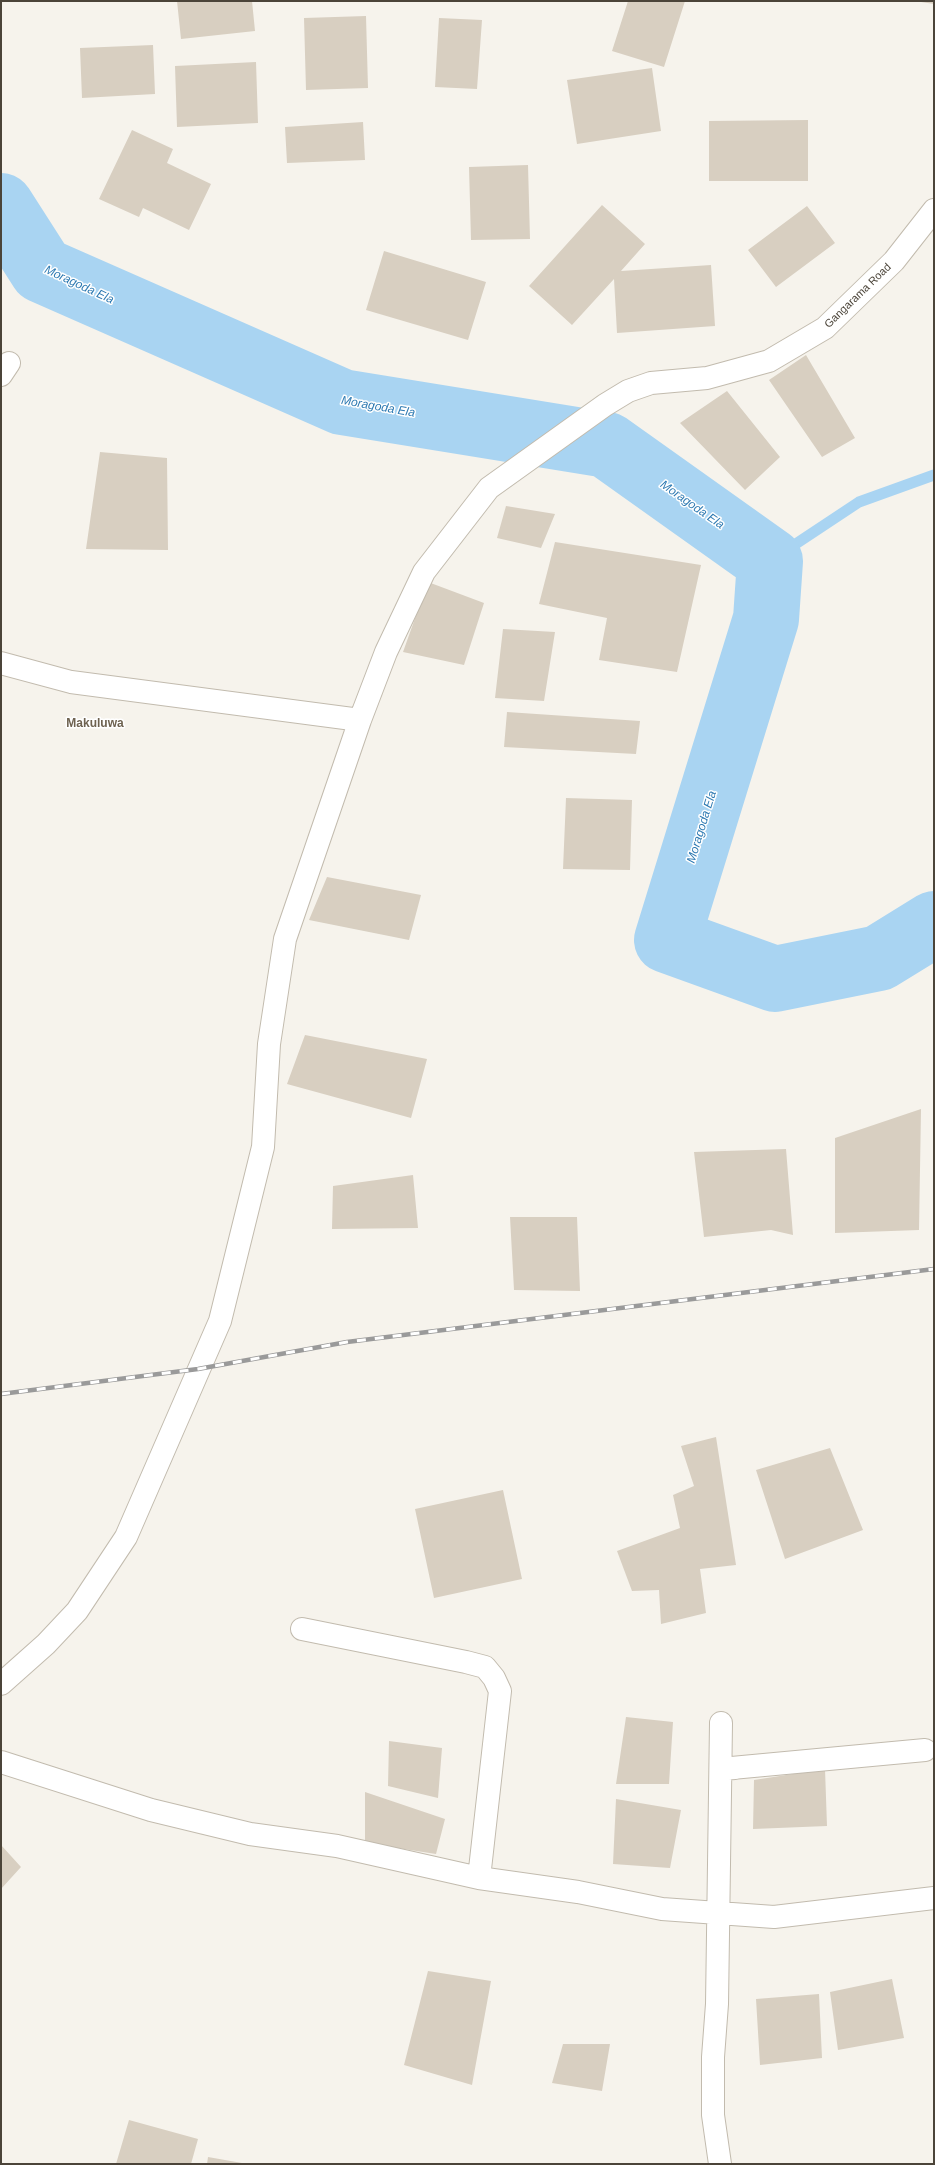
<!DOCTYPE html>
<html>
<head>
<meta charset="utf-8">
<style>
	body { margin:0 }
	#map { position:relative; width:935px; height:2165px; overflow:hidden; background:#f6f3ec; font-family:Helvetica,sans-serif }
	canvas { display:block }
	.frame { position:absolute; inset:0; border:2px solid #4b4439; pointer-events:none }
</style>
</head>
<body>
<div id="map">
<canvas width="935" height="2165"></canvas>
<div class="frame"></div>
</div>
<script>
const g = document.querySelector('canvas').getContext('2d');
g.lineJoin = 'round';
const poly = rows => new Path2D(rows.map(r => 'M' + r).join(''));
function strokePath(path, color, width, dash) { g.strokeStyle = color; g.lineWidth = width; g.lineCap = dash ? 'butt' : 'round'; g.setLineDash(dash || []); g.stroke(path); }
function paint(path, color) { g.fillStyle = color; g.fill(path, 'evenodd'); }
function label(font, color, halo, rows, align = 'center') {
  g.font = font + ' Helvetica,sans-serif'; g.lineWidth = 3; g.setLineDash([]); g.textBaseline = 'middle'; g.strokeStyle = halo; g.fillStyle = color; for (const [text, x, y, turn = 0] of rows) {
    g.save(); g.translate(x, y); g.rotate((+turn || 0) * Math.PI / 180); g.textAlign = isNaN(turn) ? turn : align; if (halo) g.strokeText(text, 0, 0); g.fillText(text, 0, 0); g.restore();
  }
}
strokePath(poly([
	[770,561,859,502,934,475]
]), '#a9d4f2', 11);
strokePath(poly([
	[1,206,42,270,342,402,607,445,770,561,766,619,667,940,775,979,879,958,934,924]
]), '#a9d4f2', 66);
paint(poly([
	[177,1,252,1,255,31,181,39],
	[628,1,685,1,664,67,612,51],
	[921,1,934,1,934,4,921,2],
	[366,16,368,88,306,90,304,18],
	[439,18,482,20,477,89,435,87],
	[153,45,155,94,82,98,80,48],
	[256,62,258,123,177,127,175,66],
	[652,68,661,131,577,144,567,80],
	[808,120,808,181,709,181,709,121],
	[363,122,365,160,287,163,285,127],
	[132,130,173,149,167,163,211,184,189,230,143,208,139,217,99,199],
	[528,165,530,239,471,240,469,167],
	[602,205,645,244,621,271,711,265,715,326,617,333,614,279,572,325,529,286],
	[807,206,835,243,776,287,748,250],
	[384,251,486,282,468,340,366,310],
	[806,355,855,438,822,457,769,380],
	[727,391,780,457,745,490,680,423],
	[100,452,167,458,168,550,86,549],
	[506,506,555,514,541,548,497,538],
	[555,542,701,565,677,672,599,660,607,618,539,604],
	[428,582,484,603,464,665,403,652],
	[503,629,555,632,544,701,495,698],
	[507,712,640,721,636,754,504,747],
	[566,798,632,800,630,870,563,869],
	[327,877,421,895,409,940,309,920],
	[305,1035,427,1059,411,1118,287,1084],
	[921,1109,919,1230,835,1233,835,1138],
	[786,1149,793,1235,771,1230,704,1237,694,1152],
	[413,1175,418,1228,332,1229,333,1186],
	[510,1217,577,1217,580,1291,514,1290],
	[716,1437,736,1565,700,1569,706,1613,661,1624,659,1590,632,1591,617,1551,680,1528,673,1495,694,1486,681,1446],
	[830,1448,863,1530,785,1559,756,1470],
	[503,1490,522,1579,434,1598,415,1509],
	[626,1717,673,1722,669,1784,616,1784],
	[389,1741,442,1748,438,1798,388,1786],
	[825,1769,827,1826,753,1829,754,1780],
	[365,1792,445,1819,436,1854,365,1843],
	[616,1799,681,1810,670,1868,613,1864],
	[1,1845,21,1867,1,1889],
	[428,1971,491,1981,472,2085,404,2065],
	[892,1979,904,2038,838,2050,830,1992],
	[819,1994,822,2058,760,2065,756,1999],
	[563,2044,610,2044,602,2091,552,2083],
	[129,2120,198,2139,191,2164,116,2164],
	[208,2157,242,2163,242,2164,207,2164]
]), '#d8cfc1');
const minor = poly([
	[1,375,9,363],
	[1,663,71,682,360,720],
	[302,1629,466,1662,485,1667,494,1678,500,1691,479,1878],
	[1,1684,46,1644,77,1611,126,1537,220,1321,263,1147,269,1044,285,939,360,720,386,652,424,572,489,488,605,405,628,391,651,383,707,378,769,361,825,328,894,261,934,210],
	[1,1762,151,1810,250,1834,337,1846,479,1878,578,1892,662,1909,774,1917,934,1898],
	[735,1768,721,1769,925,1750],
	[720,2164,713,2115,713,2057,717,2004,721,1723]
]);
strokePath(minor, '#c2bbae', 24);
strokePath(minor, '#fff', 22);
const rail = poly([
	[1,1394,198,1369,347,1342,934,1269]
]);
strokePath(rail, '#9a9a9a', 4.5);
strokePath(rail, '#fff', 3, [9]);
label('11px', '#4b4439', '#fff', [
	["Gangarama Road",858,296,-44]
]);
label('italic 12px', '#2e7ab2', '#fff', [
	["Moragoda Ela",79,285,25],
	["Moragoda Ela",378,407,10],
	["Moragoda Ela",692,505,35],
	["Moragoda Ela",702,827,-73]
]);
label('bold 12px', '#6e6250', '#fff', [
	["Makuluwa",95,724]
]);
</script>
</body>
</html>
